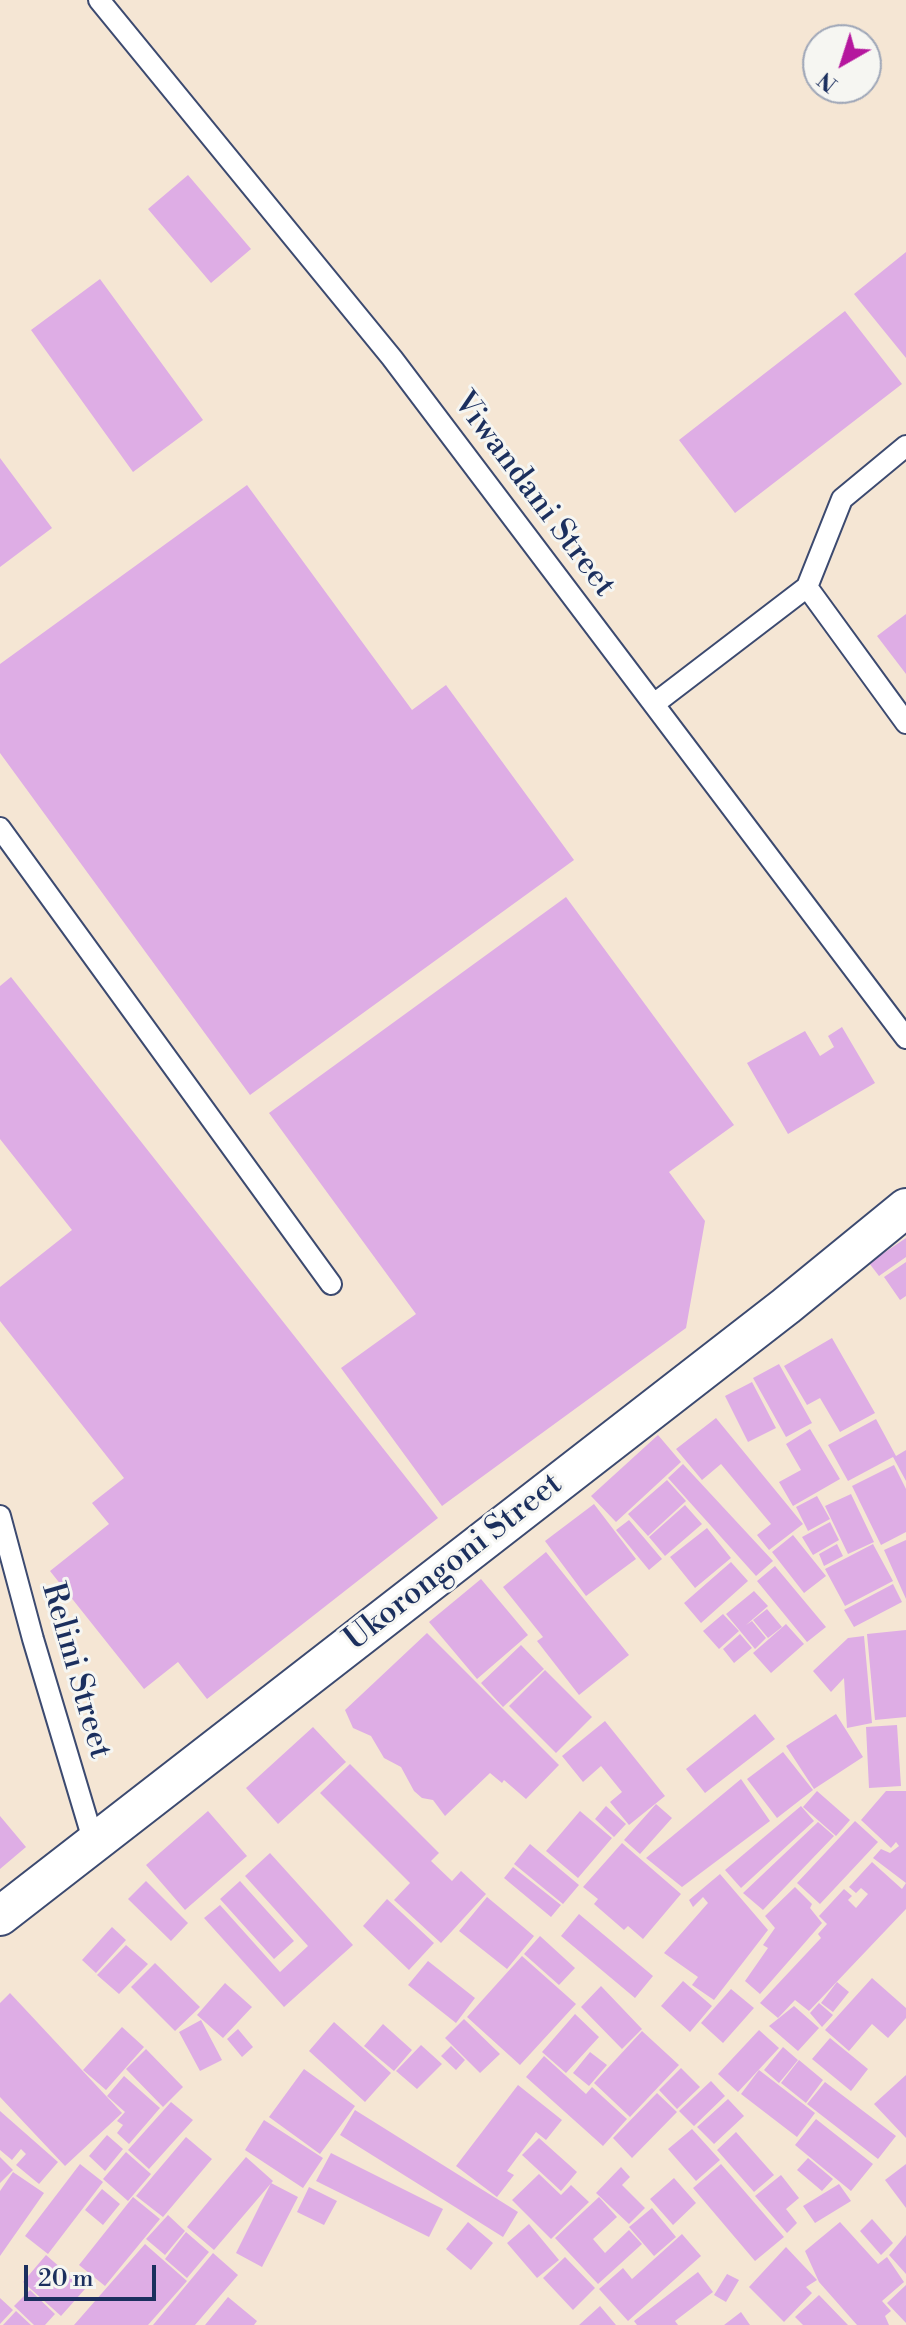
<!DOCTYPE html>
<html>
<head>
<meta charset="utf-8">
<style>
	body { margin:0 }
	#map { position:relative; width:906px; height:2325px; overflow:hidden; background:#f5e6d4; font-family:"Libre Bodoni",serif }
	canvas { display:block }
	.north { position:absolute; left:802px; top:24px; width:80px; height:80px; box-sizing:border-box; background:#f6f6f2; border:2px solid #9ea6b7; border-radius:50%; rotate:219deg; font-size:22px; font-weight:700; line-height:32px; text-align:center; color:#1b2f5e }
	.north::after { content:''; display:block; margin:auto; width:28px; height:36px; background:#b5179e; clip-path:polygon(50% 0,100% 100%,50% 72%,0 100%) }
	.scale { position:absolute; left:24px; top:2265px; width:132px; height:36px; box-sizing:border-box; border:4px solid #1b2f5e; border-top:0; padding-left:10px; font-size:24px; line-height:28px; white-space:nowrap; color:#1b2f5e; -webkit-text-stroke:6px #f6f6f2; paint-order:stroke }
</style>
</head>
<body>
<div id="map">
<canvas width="906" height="2325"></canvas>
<div class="north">N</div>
<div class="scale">20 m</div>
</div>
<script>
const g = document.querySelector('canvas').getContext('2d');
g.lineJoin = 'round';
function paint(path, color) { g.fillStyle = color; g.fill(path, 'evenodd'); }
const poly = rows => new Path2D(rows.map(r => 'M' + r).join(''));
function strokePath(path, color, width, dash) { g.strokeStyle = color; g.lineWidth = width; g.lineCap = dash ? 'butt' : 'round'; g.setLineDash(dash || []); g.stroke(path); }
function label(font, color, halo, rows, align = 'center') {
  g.font = font + ' "Libre Bodoni",serif'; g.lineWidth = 6; g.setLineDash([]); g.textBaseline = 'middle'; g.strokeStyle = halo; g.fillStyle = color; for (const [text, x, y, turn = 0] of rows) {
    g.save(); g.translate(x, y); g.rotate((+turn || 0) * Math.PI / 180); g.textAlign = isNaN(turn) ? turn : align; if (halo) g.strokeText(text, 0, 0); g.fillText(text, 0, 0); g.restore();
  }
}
paint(poly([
	[188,175,251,249,211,283,148,209],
	[906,252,906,358,854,294],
	[100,279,203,420,133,472,31,330],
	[845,311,902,384,735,513,679,440],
	[0,458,52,528,0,567],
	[247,485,412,710,446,685,574,860,250,1095,0,753,0,664],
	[906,614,906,674,877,636],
	[566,897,734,1125,669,1172,705,1221,686,1328,442,1506,341,1368,416,1314,269,1113],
	[11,977,438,1518,207,1699,178,1662,144,1689,50,1571,109,1524,92,1503,124,1478,0,1321,0,1287,72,1230,0,1139,0,986],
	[842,1027,875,1083,788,1134,747,1063,805,1031,820,1056,834,1047,828,1036],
	[906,1238,906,1257,879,1276,869,1263],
	[906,1262,906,1296,900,1300,884,1277],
	[832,1338,875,1413,840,1432,820,1398,807,1405,784,1366],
	[779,1364,812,1423,786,1437,753,1378],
	[752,1382,776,1428,748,1442,725,1396],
	[716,1418,803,1524,769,1550,757,1535,771,1524,721,1464,702,1480,676,1449],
	[876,1419,896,1456,906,1450,906,1481,893,1457,848,1481,828,1445],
	[810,1429,840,1479,793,1506,779,1482,801,1470,786,1444],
	[658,1435,681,1462,616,1522,591,1496],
	[683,1464,773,1561,756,1576,668,1478],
	[894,1465,906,1489,906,1532,881,1545,852,1486],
	[667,1480,686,1501,648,1536,628,1514],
	[851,1494,874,1542,848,1554,825,1506],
	[817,1496,830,1519,808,1531,796,1507],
	[594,1504,636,1559,586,1596,545,1541],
	[685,1505,702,1524,665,1556,649,1537],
	[629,1520,662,1559,649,1570,616,1530],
	[830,1522,839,1540,813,1555,802,1537],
	[707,1528,731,1558,695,1588,670,1557],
	[793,1535,826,1576,804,1593,772,1552],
	[906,1540,906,1599,884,1550],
	[837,1544,843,1556,824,1566,819,1554],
	[873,1544,893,1581,845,1606,825,1569],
	[546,1552,629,1655,579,1695,537,1641,543,1637,503,1587],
	[731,1562,748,1581,701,1623,684,1603],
	[775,1566,826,1627,807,1642,757,1581],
	[481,1579,528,1635,477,1679,429,1622],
	[893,1584,902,1602,854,1627,844,1610],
	[754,1591,768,1606,746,1625,752,1621,766,1638,755,1649,726,1614],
	[767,1609,782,1627,768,1638,753,1620],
	[723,1614,739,1631,719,1649,703,1631],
	[786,1624,804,1644,771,1673,753,1653],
	[906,1630,906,1717,875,1720,867,1634],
	[427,1633,559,1765,526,1799,504,1780,502,1783,490,1773,445,1816,433,1800,422,1798,414,1791,401,1767,384,1758,371,1736,353,1728,345,1710],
	[740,1634,752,1648,734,1663,723,1649],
	[864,1636,872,1723,847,1728,844,1678,831,1692,813,1671,848,1638],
	[521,1645,544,1669,503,1707,481,1683],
	[545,1670,592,1717,556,1753,509,1706],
	[755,1714,775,1739,705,1793,686,1769],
	[836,1714,863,1757,814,1789,786,1746],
	[605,1721,665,1796,629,1825,610,1802,622,1792,601,1766,583,1782,562,1756],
	[897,1725,901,1786,869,1788,866,1727],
	[313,1727,346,1762,278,1824,246,1788],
	[783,1752,813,1790,777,1818,747,1779],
	[350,1764,439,1853,431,1861,452,1881,461,1871,486,1894,441,1943,394,1900,410,1883,320,1793],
	[741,1779,770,1821,682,1887,646,1858],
	[817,1791,850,1820,836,1836,803,1807],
	[886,1791,906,1791,906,1883,873,1858,881,1849,890,1853,899,1846,896,1842,891,1848,861,1820],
	[656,1804,672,1818,640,1854,624,1840],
	[606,1806,626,1824,614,1837,595,1819],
	[801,1806,814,1821,741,1888,725,1870],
	[208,1811,247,1856,185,1910,146,1865],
	[580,1811,612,1838,578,1878,546,1851],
	[0,1816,26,1847,0,1869],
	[855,1821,878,1842,820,1904,797,1883],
	[818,1822,834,1836,763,1910,743,1893],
	[622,1843,681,1894,643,1939,628,1926,624,1930,594,1904,598,1899,583,1887],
	[530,1844,579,1885,563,1904,514,1864],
	[270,1853,353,1945,284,2007,204,1918,220,1905,280,1972,308,1946,245,1876],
	[872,1862,902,1889,906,1883,906,1909,809,2011,795,2000,778,2018,760,2003,821,1938,818,1934,827,1924,819,1916,844,1889,852,1896,848,1900,856,1908,868,1894,861,1888,856,1893,849,1887],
	[513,1867,561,1905,551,1917,504,1878],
	[720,1874,768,1930,714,2000,692,1985,698,1977,664,1953,708,1903,703,1897,693,1907,689,1900],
	[146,1881,188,1923,171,1941,128,1899],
	[240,1881,294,1941,274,1959,220,1899],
	[795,1887,812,1904,810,1908,822,1923,760,1994,745,1981,768,1948,763,1945,775,1928,765,1916],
	[487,1897,534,1936,507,1969,459,1931],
	[387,1899,434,1943,409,1970,363,1926],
	[579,1914,653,1976,635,1998,561,1936],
	[112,1927,126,1940,96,1973,82,1960],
	[540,1936,575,1968,559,1985,524,1954],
	[126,1945,148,1964,119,1994,97,1975],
	[522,1956,576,2004,520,2065,467,2017],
	[428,1961,475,1998,456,2023,408,1985],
	[155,1963,200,2007,175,2031,131,1987],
	[872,1978,906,2008,906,2018,888,2038,872,2024,849,2051,825,2030],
	[683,1981,712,2006,690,2032,661,2006],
	[837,1982,849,1992,833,2012,821,2003],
	[225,1983,252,2007,223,2038,197,2015],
	[601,1986,642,2029,622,2049,581,2007],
	[731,1989,754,2008,723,2043,701,2023],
	[10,1993,122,2113,65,2166,0,2097,0,2003],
	[819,2003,833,2015,822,2027,810,2013],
	[794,2006,819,2028,798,2051,769,2026],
	[575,2014,599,2037,566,2073,542,2052],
	[464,2019,500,2054,480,2073,445,2038],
	[201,2020,222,2060,200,2071,179,2032],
	[334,2022,391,2073,365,2102,309,2051],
	[383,2024,412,2050,394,2071,364,2046],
	[122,2027,144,2047,106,2090,83,2070],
	[238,2029,253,2047,242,2057,227,2039],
	[759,2030,779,2048,738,2092,718,2074],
	[642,2031,679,2065,630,2117,594,2083],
	[830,2038,868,2069,851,2091,812,2059],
	[421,2045,442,2064,417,2089,396,2071],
	[451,2046,465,2060,456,2070,441,2056],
	[783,2047,798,2060,779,2083,764,2070],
	[146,2049,183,2087,163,2107,126,2069],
	[590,2052,607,2065,589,2086,573,2073],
	[544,2056,586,2094,592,2087,627,2119,603,2146,526,2077],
	[799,2060,823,2080,806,2103,781,2083],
	[681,2068,700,2087,677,2109,659,2090],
	[304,2069,355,2106,320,2154,269,2117],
	[759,2070,815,2113,797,2137,741,2094],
	[906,2075,906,2138,874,2104],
	[124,2076,160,2108,129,2144,117,2133,123,2125,117,2121,125,2112,107,2096],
	[711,2081,725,2096,694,2126,679,2111],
	[825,2082,896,2136,878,2159,807,2104],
	[518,2085,562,2120,546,2140,536,2132,507,2171,514,2175,497,2197,456,2166],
	[657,2093,677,2112,632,2158,613,2138],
	[728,2099,744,2116,714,2144,697,2127],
	[171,2102,193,2120,149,2169,128,2150],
	[355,2110,518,2212,503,2237,340,2135],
	[0,2111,58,2162,39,2184,16,2165,26,2154,21,2149,12,2160,0,2150],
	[816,2119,873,2164,851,2191,795,2145],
	[264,2120,323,2158,303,2188,245,2150],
	[692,2129,720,2160,696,2181,668,2149],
	[736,2132,774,2175,754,2192,717,2150],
	[107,2135,123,2149,105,2171,89,2156],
	[186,2137,212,2159,163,2217,136,2196],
	[539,2138,577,2172,561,2191,522,2155],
	[126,2152,151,2174,128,2201,103,2179],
	[331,2153,443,2209,429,2237,316,2181],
	[0,2157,13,2170,0,2183],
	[246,2157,273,2181,214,2250,187,2227],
	[808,2158,833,2179,822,2191,797,2170],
	[80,2164,103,2182,48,2254,25,2236],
	[721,2164,784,2237,755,2261,693,2188],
	[906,2164,906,2208,885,2180],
	[621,2167,630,2177,622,2185,645,2208,629,2224,596,2193],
	[13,2172,44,2193,0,2256,0,2191],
	[539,2174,561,2195,571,2185,589,2202,551,2239,512,2200],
	[781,2175,799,2198,786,2209,797,2223,787,2233,755,2196],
	[674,2178,696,2203,673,2225,650,2199],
	[271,2183,298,2197,262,2267,236,2253],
	[839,2184,851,2201,815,2223,803,2206],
	[309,2187,337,2201,324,2225,297,2212],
	[102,2189,120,2204,103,2225,85,2210],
	[133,2197,160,2219,105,2286,79,2265],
	[599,2197,617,2217,593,2239,605,2253,629,2230,642,2244,598,2284,555,2238],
	[652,2208,676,2237,654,2256,629,2227],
	[168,2215,185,2231,165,2255,146,2239],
	[872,2219,893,2243,881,2255,860,2231],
	[468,2222,493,2243,471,2270,446,2249],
	[840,2222,878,2264,887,2257,904,2282,882,2301,891,2311,885,2316,889,2325,857,2325,819,2282,805,2251],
	[529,2224,559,2260,537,2278,507,2243],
	[186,2232,209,2252,187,2278,165,2259],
	[682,2234,701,2256,628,2321,599,2289,623,2268,632,2279],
	[906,2235,906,2274,889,2255],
	[145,2244,187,2281,148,2325,74,2325],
	[786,2247,817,2280,806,2287,812,2293,784,2322,749,2287],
	[213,2253,238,2275,195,2325,153,2325],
	[46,2255,85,2289,61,2316,23,2282],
	[565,2257,595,2288,573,2310,543,2278],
	[698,2272,713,2292,675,2321,678,2325,637,2325,634,2321],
	[727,2274,739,2280,726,2302,714,2295],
	[906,2285,906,2323,887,2303],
	[30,2290,55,2314,45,2325,34,2325,14,2306],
	[819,2295,848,2325,803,2325,795,2317],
	[228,2297,257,2321,254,2325,205,2325],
	[0,2298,13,2310,0,2324],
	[600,2306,616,2325,579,2325],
	[16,2311,31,2325,3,2325],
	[741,2312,750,2325,724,2325]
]), '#deade5');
const lane = poly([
	[99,0,392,358,906,1038],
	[807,587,906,723],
	[654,704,807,587,842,499,906,446],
	[0,828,331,1284],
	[0,1516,33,1639,94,1843]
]);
const street = poly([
	[0,1916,786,1306,906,1208]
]);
strokePath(lane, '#3c4a70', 24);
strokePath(street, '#3c4a70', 42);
strokePath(lane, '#fff', 20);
strokePath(street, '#fff', 38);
label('32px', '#1b2f5e', '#f6f6f2', [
	["Viwandani Street",533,495,53],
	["Ukorongoni Street",454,1563,-38],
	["Relini Street",75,1671,74]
]);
</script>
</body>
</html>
